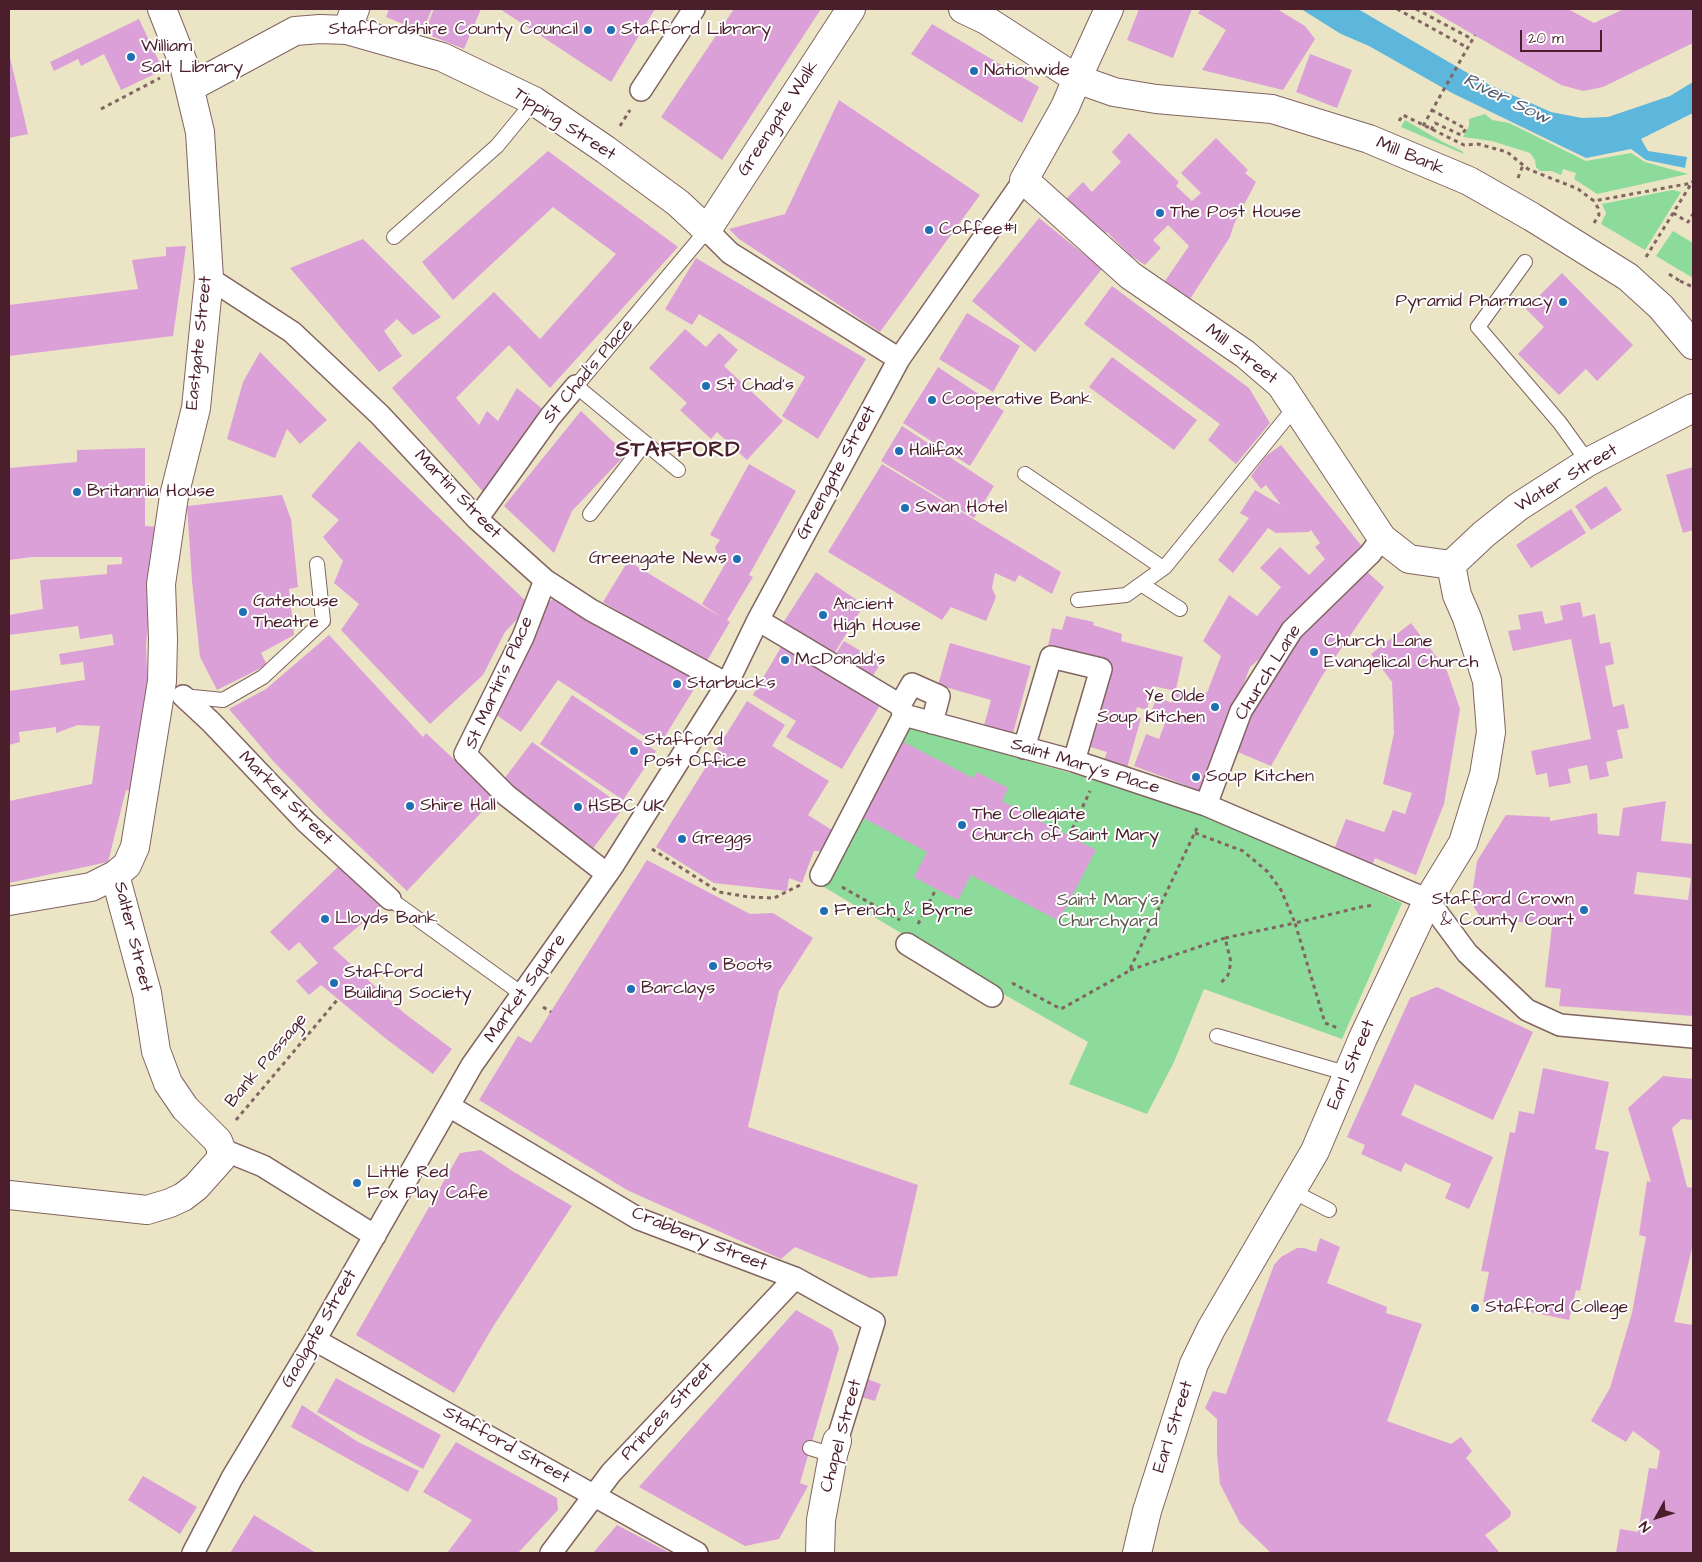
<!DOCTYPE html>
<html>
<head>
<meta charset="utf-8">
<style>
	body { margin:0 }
	#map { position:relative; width:1702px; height:1562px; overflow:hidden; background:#ebe5c5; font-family:"Architects Daughter",sans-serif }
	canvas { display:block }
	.frame { position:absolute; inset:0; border:10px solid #4a1f2b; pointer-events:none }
	.north { position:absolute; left:1632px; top:1492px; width:50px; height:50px; -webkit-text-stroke:4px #fff; paint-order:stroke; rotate:231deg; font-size:14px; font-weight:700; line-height:20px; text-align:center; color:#4a1f2b }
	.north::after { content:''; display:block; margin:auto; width:18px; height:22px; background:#4a1f2b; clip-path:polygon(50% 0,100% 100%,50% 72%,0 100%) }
	.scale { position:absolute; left:1520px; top:30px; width:82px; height:22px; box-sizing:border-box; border:2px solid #4a1f2b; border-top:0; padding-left:6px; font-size:15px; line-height:18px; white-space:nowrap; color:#4a1f2b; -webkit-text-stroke:4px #fff; paint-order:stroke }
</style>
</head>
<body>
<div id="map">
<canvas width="1702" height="1562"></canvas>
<div class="frame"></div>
<div class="north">N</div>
<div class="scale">20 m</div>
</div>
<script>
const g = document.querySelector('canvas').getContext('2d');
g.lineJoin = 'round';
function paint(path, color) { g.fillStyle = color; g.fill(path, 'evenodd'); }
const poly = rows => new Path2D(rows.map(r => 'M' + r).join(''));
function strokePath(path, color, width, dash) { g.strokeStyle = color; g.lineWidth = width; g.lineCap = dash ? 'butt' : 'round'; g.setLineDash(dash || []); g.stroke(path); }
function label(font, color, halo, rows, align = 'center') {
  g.font = font + ' "Architects Daughter",sans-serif'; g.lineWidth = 4; g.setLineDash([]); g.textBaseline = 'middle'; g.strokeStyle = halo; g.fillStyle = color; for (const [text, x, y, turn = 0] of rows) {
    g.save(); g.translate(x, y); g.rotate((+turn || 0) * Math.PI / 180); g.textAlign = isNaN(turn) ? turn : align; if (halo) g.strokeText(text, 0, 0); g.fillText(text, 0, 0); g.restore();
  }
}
paint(poly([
	[1485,114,1492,120,1509,123,1586,161,1631,153,1645,162,1688,174,1597,194,1574,179,1576,173,1563,169,1561,175,1552,171,1540,171,1536,167,1535,160,1530,153,1492,141,1463,137,1469,126,1469,119],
	[1405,120,1441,141,1462,151,1464,154,1401,127],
	[1672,190,1681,192,1645,250,1601,224,1606,213,1602,204],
	[1673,231,1693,243,1693,278,1656,256],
	[893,723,1159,798,1227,823,1402,903,1342,1039,1204,989,1174,1062,1147,1114,1069,1084,1088,1042,998,991,819,884]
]), '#8cdb9a');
paint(poly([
	[1301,9,1358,9,1483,82,1551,112,1582,118,1608,117,1670,96,1693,82,1693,113,1641,139,1648,151,1687,157,1685,168,1646,160,1631,149,1586,158,1452,93,1369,46,1341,34]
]), '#5db6db');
paint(poly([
	[389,9,432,9,422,32,386,17],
	[434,9,481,9,464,49,424,33],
	[500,9,655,9,611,82],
	[734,9,821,9,722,160,661,117],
	[1139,9,1192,9,1173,58,1127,40],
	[1201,9,1277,9,1305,26,1315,39,1283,90,1202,70,1226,30,1198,13],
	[1429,9,1568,9,1594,23,1624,9,1693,9,1693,43,1603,87,1583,91,1561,85],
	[139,19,163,70,121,90,104,54,81,66,78,59,54,71,50,62],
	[932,24,1039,87,1022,123,911,54],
	[9,53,28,134,9,138],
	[1310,54,1352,70,1337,108,1296,92],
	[839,100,980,195,880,332,739,239,729,229,785,214],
	[1129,133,1179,182,1176,186,1192,201,1201,193,1181,173,1216,138,1248,170,1245,173,1256,182,1234,224,1230,237,1190,299,1165,281,1189,246,1168,225,1153,240,1161,248,1145,265,1130,255,1107,232,1103,236,1066,199,1083,182,1092,192,1121,162,1112,152],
	[548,151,678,247,550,388,509,345,456,398,479,425,487,411,498,421,517,388,545,411,485,494,392,388,494,292,540,339,616,254,553,207,453,300,422,262],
	[1039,218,1102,269,1035,352,972,301],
	[363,239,441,317,413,335,397,319,384,331,402,356,379,372,290,268],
	[186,246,173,336,9,356,9,305,138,289,132,260,166,256,166,247],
	[696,258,866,359,818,439,782,416,805,377,699,314,692,325,665,309],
	[1562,273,1633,345,1597,381,1586,369,1559,395,1518,354,1544,327,1526,309],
	[1112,286,1249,388,1270,423,1236,464,1208,440,1220,424,1084,324],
	[967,313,1020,346,993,392,939,359],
	[685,329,706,347,719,333,738,350,724,366,783,421,747,460,717,432,711,439,680,410,687,403,649,368],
	[260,352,327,420,300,444,287,429,275,458,227,439,243,382],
	[1112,357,1197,420,1174,450,1089,387],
	[938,367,1004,411,970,466,903,423],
	[581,411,626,454,572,511,554,553,504,506],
	[902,426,994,486,974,518,881,461],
	[359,441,530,605,505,632,483,675,430,724,341,630,359,604,334,583,343,561,323,537,339,520,311,496],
	[1281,445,1364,549,1264,655,1250,667,1204,792,1134,766,1146,734,1159,739,1166,720,1150,714,1155,702,1161,704,1163,699,1171,703,1176,691,1153,686,1147,710,1137,707,1134,717,1141,718,1127,768,1104,760,1107,752,1087,746,1108,669,1046,654,1052,628,1062,630,1066,616,1094,622,1093,625,1122,634,1121,641,1183,657,1176,689,1197,697,1199,690,1207,693,1221,656,1203,641,1229,595,1257,616,1281,587,1260,568,1280,547,1309,575,1325,559,1315,547,1320,543,1311,530,1309,532,1276,533,1268,528,1233,573,1218,560,1249,518,1240,513,1255,490,1281,505,1266,485,1261,489,1251,476,1266,456],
	[145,448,145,526,159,527,146,644,148,695,136,792,126,790,108,862,9,883,9,801,92,784,100,726,78,725,56,733,56,727,19,732,20,742,9,745,9,691,85,680,83,662,61,665,59,654,114,645,112,634,80,639,78,626,9,635,9,615,43,609,40,580,107,574,107,565,122,564,122,557,32,557,9,560,9,468,77,462,77,450],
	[749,464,796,491,749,575,753,577,727,620,730,622,705,664,603,602,628,561,721,617,702,604,727,561,718,556,715,547,720,540,710,535],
	[882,464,1061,572,1052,594,1019,575,1015,582,995,573,992,588,996,597,986,621,951,607,942,620,828,552],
	[1693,467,1693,530,1683,533,1666,475],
	[1606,486,1622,510,1591,530,1575,506],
	[282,495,291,519,298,587,289,589,294,635,261,653,267,665,217,690,200,657,192,581,187,506],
	[1571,509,1586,533,1531,568,1516,545],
	[1366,571,1384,587,1322,676,1271,766,1233,750,1267,683,1306,627],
	[816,572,864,605,832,657,781,626],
	[555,598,699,681,659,746,558,680,521,732,495,714,545,604],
	[1580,602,1583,617,1595,614,1600,644,1610,642,1614,664,1605,666,1613,707,1624,704,1629,728,1617,730,1623,758,1606,762,1609,776,1590,780,1587,765,1568,769,1571,783,1549,787,1547,773,1536,775,1531,751,1591,739,1571,639,1513,651,1508,631,1521,629,1518,615,1542,611,1545,624,1563,620,1560,606],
	[1411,623,1447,671,1460,709,1444,804,1416,875,1375,858,1371,869,1333,852,1346,819,1384,832,1393,810,1405,814,1412,793,1383,784,1394,733,1392,682,1371,654],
	[329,635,423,737,426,733,495,798,407,891,325,814,274,762,229,709,266,689],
	[844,641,881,663,870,680,833,658],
	[784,642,883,700,842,769,786,737,796,721,753,695],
	[950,643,1031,666,1011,741,982,733,991,700,938,685],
	[572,695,656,751,623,800,540,744],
	[747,701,785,725,772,746,829,781,808,815,832,830,820,851,814,851,802,883,789,878,787,891,714,883,656,847],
	[894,737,973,778,977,772,1008,788,1002,801,1096,850,1059,921,971,875,958,900,936,889,914,877,927,852,854,813],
	[532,742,624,807,591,851,501,783],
	[1666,801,1661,841,1693,844,1693,1016,1559,1006,1561,989,1545,987,1552,926,1480,917,1471,902,1477,861,1506,815,1550,817,1550,821,1597,813,1598,834,1619,836,1623,808],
	[1637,872,1691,878,1688,900,1634,894],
	[647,860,750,914,773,913,813,938,779,991,748,1127,918,1185,897,1276,870,1278,795,1247,781,1259,627,1190,479,1100,518,1036,531,1043],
	[340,865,381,907,333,948,404,1013,452,1049,433,1074,385,1038,321,985,309,995,296,981,318,963,299,942,289,951,270,932],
	[1437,987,1533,1032,1493,1120,1415,1084,1401,1115,1493,1157,1469,1209,1445,1198,1451,1184,1405,1163,1401,1172,1361,1154,1365,1145,1347,1137,1410,998],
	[1543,1068,1609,1082,1595,1149,1609,1152,1580,1291,1576,1290,1569,1320,1483,1302,1489,1272,1481,1271,1510,1132,1515,1133,1519,1111,1534,1114],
	[1663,1076,1693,1079,1693,1120,1682,1119,1672,1128,1687,1187,1693,1188,1693,1244,1674,1322,1693,1325,1693,1553,1616,1553,1620,1529,1638,1532,1649,1468,1657,1469,1660,1451,1633,1431,1626,1442,1591,1421,1610,1388,1632,1313,1646,1237,1639,1235,1647,1181,1651,1182,1628,1108],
	[481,1150,514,1172,572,1206,494,1325,454,1393,356,1335,460,1153],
	[1320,1238,1340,1247,1327,1283,1387,1307,1386,1313,1422,1324,1387,1421,1451,1444,1461,1437,1472,1451,1466,1458,1511,1512,1510,1517,1485,1535,1500,1553,1271,1553,1240,1523,1220,1484,1217,1453,1217,1419,1205,1408,1213,1391,1226,1394,1274,1265,1281,1257,1297,1248,1304,1248,1316,1252],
	[796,1310,832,1330,839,1348,800,1483,808,1486,779,1539,745,1546,639,1487],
	[336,1378,441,1435,423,1469,317,1412],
	[864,1378,881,1384,875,1401,858,1396],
	[302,1405,358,1442,419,1471,408,1492,291,1427],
	[456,1442,557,1498,558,1510,518,1553,447,1553,472,1520,423,1492],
	[143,1476,197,1507,180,1534,128,1500],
	[254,1515,316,1553,230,1553],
	[617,1525,670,1553,593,1553]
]), '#dba0d8');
const service = poly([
	[394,237,497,146,534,101],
	[1525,262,1478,327,1560,423,1588,462],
	[678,470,576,386,707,230],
	[1025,474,1163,568],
	[590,514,645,443],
	[1141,584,1180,609],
	[1078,600,1126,595,1165,567,1296,406],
	[183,696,223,700,263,677,323,621,317,564],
	[390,899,522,994],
	[1217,1036,1349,1074],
	[1292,1191,1329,1210],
	[810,1448,833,1455]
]);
const pedestrian = poly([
	[641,90,694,9],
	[707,230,730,253,899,359],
	[209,278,292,332,380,415,477,519,545,580,591,610,727,684],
	[477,519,550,417,576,386],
	[545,580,523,637,465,754,506,795,607,874],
	[758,620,900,705,904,715],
	[183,696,211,722,306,822,390,899],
	[900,705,912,684,939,696,932,723],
	[904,715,1074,761,1206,805,1428,900,1467,953,1527,1010,1560,1025,1693,1037],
	[1024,748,1051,657,1101,669,1074,761],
	[1206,805,1241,711,1292,630,1370,554,1382,538],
	[821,875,904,715],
	[907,944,992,996],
	[449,1106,639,1219,795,1278,874,1322,837,1441],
	[221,1149,263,1166,375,1236],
	[315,1340,697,1553],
	[193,1553,232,1478,315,1340,472,1065,612,867,727,684,758,620,899,359,1024,180],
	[551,1553,611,1473,795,1278]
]);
const minor = poly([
	[347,30,355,9],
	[1077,79,1065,107,1024,180,1131,276,1245,354,1281,385,1382,538,1409,559,1451,565],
	[191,87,295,31,320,29,347,30,442,57,534,101,606,150,678,203,707,230,851,9],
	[1451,565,1484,534,1518,507,1588,462,1693,408],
	[9,901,91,887,115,875,127,865,135,847,162,681,163,639,161,584,174,496,196,408,209,278,200,132,184,65,162,9],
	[9,1195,147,1210,170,1203,183,1197,196,1187,221,1159,221,1149,218,1141,185,1108,168,1083,156,1051,147,993,115,875],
	[820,1553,821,1520,833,1455,837,1441],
	[1137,1553,1147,1511,1194,1364,1211,1329,1315,1151,1363,1038,1428,900,1463,843,1484,775,1491,732,1487,681,1467,618,1457,595,1451,565]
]);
const tertiary = poly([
	[963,9,986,20,1077,79,1114,92,1156,99,1272,109,1369,139,1469,181,1532,217,1628,277,1661,307,1693,345],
	[1077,79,1109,9]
]);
strokePath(service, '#826461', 16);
strokePath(pedestrian, '#826461', 24);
strokePath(minor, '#826461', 30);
strokePath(tertiary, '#826461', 30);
strokePath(poly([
	[1397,9,1468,48],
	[1416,9,1472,39],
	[101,109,160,78],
	[1399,121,1403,115,1464,145,1478,144,1507,152,1528,169,1578,189,1594,201,1692,183,1693,181],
	[620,126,630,110],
	[1423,126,1475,35],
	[1431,130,1435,123,1461,135,1466,129,1432,110],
	[1518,178,1523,165],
	[1673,213,1688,222,1693,214],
	[1594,223,1599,215,1598,208,1594,201],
	[1646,257,1691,184],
	[1669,274,1680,281],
	[1680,281,1693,287],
	[1195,833,1243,851,1268,872,1281,890,1295,923,1361,907,1375,905],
	[1069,836,1090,791],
	[652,849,719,892,749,897,774,898,800,885],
	[842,887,900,920],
	[918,924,936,889],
	[1225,938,1295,923,1325,1023,1338,1028],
	[1130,970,1225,938,1231,962,1228,975,1220,984],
	[1012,983,1061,1009,1129,971,1197,828],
	[543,1007,551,1012],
	[236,1120,338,999]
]), '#826461', 3, [4, 4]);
strokePath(service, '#fff', 14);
strokePath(pedestrian, '#fff', 21);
strokePath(minor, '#fff', 28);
strokePath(tertiary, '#fff', 28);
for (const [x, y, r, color] of [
	[588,30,5,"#1f6fb2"],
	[611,30,5,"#1f6fb2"],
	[131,57,5,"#1f6fb2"],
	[974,71,5,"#1f6fb2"],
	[1160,213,5,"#1f6fb2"],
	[929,230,5,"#1f6fb2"],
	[1563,302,5,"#1f6fb2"],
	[706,386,5,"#1f6fb2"],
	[932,400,5,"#1f6fb2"],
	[899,451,5,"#1f6fb2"],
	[77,492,5,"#1f6fb2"],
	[905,508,5,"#1f6fb2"],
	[737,559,5,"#1f6fb2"],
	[243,612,5,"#1f6fb2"],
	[823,615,5,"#1f6fb2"],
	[1314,652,5,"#1f6fb2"],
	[785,660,5,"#1f6fb2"],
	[677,684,5,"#1f6fb2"],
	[1215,707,5,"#1f6fb2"],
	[634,751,5,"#1f6fb2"],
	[1196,777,5,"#1f6fb2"],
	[410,806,5,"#1f6fb2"],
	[578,807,5,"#1f6fb2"],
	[962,825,5,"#1f6fb2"],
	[682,839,5,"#1f6fb2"],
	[1584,910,5,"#1f6fb2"],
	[824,911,5,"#1f6fb2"],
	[325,919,5,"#1f6fb2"],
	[713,966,5,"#1f6fb2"],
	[334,983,5,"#1f6fb2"],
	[631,989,5,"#1f6fb2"],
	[357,1183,5,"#1f6fb2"],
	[1475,1308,5,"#1f6fb2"]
]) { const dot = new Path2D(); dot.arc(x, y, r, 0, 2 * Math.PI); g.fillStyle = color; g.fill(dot); strokePath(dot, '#fff', 2); }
label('18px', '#4a1f2b', '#fff', [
	["Staffordshire County Council",578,30,"right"],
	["Stafford Library",621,30],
	["William",141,47],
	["Salt Library",141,68],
	["Nationwide",984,71],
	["The Post House",1170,213],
	["Coffee#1",939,230],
	["Pyramid Pharmacy",1553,302,"right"],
	["St Chad's",716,386],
	["Cooperative Bank",942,400],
	["Halifax",909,451],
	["Britannia House",87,492],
	["Swan Hotel",915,508],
	["Greengate News",727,559,"right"],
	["Gatehouse",253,602],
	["Theatre",253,623],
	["Ancient",833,605],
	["High House",833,626],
	["Church Lane",1324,642],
	["Evangelical Church",1324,663],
	["McDonald's",795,660],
	["Starbucks",687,684],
	["Ye Olde",1205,697,"right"],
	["Soup Kitchen",1205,718,"right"],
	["Stafford",644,741],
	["Post Office",644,762],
	["Soup Kitchen",1206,777],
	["Shire Hall",420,806],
	["HSBC UK",588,807],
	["The Collegiate",972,815],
	["Church of Saint Mary",972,836],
	["Greggs",692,839],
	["Stafford Crown",1574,900,"right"],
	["& County Court",1574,921,"right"],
	["French & Byrne",834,911],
	["Lloyds Bank",335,919],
	["Boots",723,966],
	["Stafford",344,973],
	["Building Society",344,994],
	["Barclays",641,989],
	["Little Red",367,1173],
	["Fox Play Cafe",367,1194],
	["Stafford College",1485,1308]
], 'left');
label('18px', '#4a1f2b', '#fff', [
	["Greengate Walk",779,119,-57],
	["Tipping Street",564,125,33],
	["Mill Bank",1410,157,23],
	["Eastgate Street",200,343,-84],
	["Mill Street",1241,355,38],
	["St Chad's Place",589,372,-50],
	["Greengate Street",837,473,-62],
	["Water Street",1567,479,-31],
	["Martin Street",457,495,46],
	["Church Lane",1269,673,-58],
	["St Martin's Place",500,683,-66],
	["Saint Mary's Place",1085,767,17],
	["Market Street",285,799,45],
	["Salter Street",132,937,76],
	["Market Square",526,989,-55],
	["Bank Passage",267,1061,-50],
	["Earl Street",1352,1065,-67],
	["Crabbery Street",699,1240,22],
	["Gaolgate Street",320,1329,-60],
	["Princes Street",668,1412,-47],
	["Earl Street",1174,1427,-72],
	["Chapel Street",842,1436,-75],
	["Stafford Street",506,1446,29]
]);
label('18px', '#5e574c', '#fff', [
	["Saint Mary's",1108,901],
	["Churchyard",1108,922]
]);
label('italic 19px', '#525b71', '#fff', [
	["River Sow",1506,100,26]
]);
g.letterSpacing = '1px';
label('bold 22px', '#4a1f2b', '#fff', [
	["STAFFORD",678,451]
]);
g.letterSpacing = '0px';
</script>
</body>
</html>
